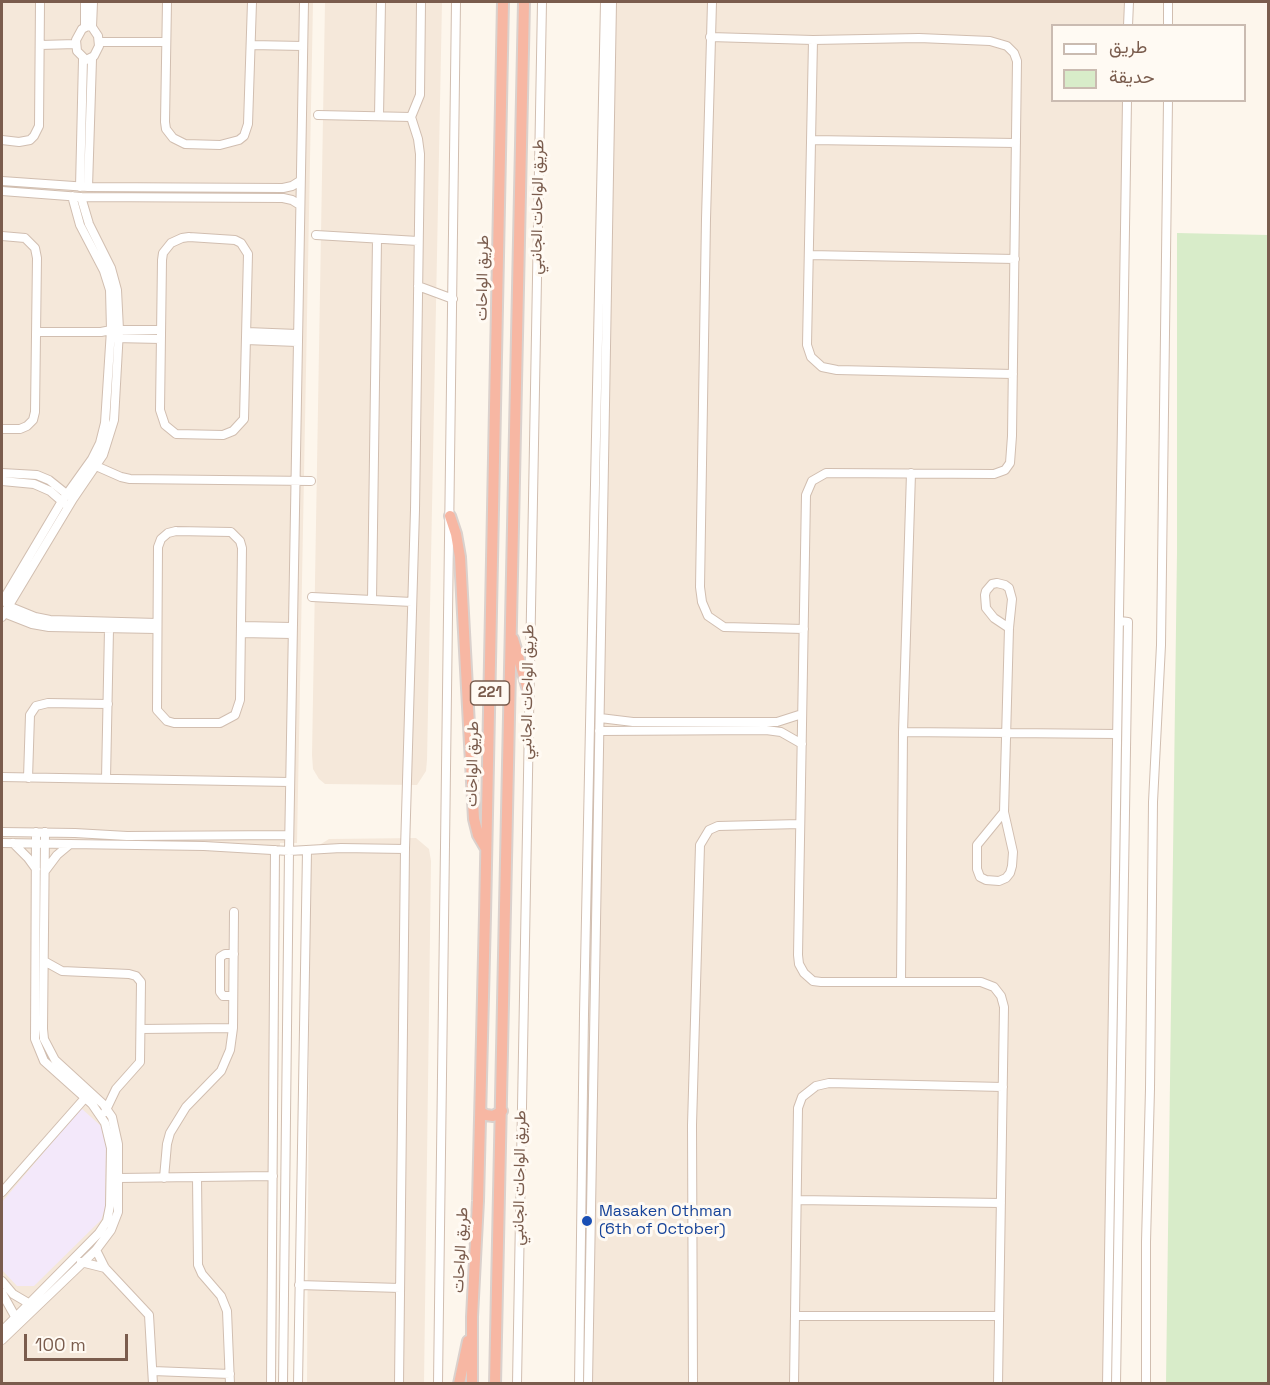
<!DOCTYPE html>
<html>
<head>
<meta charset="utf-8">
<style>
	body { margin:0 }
	#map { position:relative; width:1270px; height:1385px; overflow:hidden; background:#fdf6ec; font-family:"Space Grotesk",Vazirmatn,sans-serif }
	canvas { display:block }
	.frame { position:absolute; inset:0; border:3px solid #7a5c4d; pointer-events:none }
	.legend { position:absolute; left:1051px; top:24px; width:195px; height:78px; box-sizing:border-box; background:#fffaf3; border:2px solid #cabbb1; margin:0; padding:8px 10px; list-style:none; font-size:18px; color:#7a5c4d }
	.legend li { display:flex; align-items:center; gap:12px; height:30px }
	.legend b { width:30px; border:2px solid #cabbb1 }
	.scale { position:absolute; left:24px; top:1334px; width:104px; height:27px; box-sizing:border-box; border:3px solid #7a5c4d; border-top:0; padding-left:8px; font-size:18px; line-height:21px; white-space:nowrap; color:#7a5c4d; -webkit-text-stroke:4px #fffaf3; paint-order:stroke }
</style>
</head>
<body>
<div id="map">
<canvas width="1270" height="1385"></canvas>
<div class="frame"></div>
<ul class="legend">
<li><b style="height:8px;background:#fff"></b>طريق</li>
<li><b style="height:16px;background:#d8ecc9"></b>حديقة</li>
</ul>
<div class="scale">100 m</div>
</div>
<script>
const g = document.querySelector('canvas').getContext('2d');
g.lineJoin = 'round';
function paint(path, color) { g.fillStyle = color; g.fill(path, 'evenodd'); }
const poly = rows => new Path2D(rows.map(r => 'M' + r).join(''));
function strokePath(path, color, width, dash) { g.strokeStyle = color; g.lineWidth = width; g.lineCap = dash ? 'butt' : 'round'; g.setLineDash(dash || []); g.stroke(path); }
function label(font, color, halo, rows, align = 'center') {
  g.font = font + ' "Space Grotesk",Vazirmatn,sans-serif'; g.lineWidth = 6; g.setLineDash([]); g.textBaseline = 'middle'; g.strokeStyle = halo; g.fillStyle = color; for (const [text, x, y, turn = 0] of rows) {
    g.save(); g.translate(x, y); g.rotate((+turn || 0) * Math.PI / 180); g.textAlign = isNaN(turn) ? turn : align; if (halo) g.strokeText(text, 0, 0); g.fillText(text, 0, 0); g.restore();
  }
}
paint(poly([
	[2,2,313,2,297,843,280,843,276,1383,2,1383],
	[325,2,442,2,427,760,426,771,417,785,325,784,319,779,313,769,312,755],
	[607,2,1133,2,1132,25,1052,26,1052,100,1131,101,1111,1383,582,1384],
	[416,838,429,849,431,861,424,1383,307,1384,310,864,313,852,321,844,329,839]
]), '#f5e8da');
paint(poly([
	[81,1108,101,1126,106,1143,105,1209,101,1220,34,1286,17,1286,2,1270,2,1202]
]), '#f3e8fa');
paint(poly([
	[1177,233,1268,235,1268,1383,1166,1383,1177,552]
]), '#d8ecc9');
const minor = poly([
	[167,2,165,122,166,129,173,138,185,144,220,145,239,140,244,136,248,124,252,2],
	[712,2,706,219,700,587,702,602,708,616,724,627,804,629],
	[1128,26,1129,2],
	[1168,26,1168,2],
	[85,27,85,2],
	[92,27,88,26,82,29,76,40,77,51,86,60,94,56,99,46,98,36,92,27,93,2],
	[710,37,813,40,919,38,990,41,1007,46,1014,53,1017,61,1012,436,1010,463,1005,470,994,474,826,473,812,481,806,495,798,955,799,964,804,973,813,981,821,982,981,982,994,987,1001,996,1004,1007,998,1384],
	[813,40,807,345,811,357,822,367,837,370,1013,374],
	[99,42,166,42],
	[40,45,76,44],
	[251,45,303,46],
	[318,115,411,117],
	[379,116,381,2],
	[2,140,19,142,30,140,34,136,39,126,40,2],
	[811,140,1016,143],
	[2,181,88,187,283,188,292,186,300,181],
	[80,187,83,59],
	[88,187,92,59],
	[2,191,81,197,283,198,292,200,300,205],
	[316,235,418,241],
	[2,236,25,238,35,248,37,258,35,412,33,420,27,426,20,429,2,429],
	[189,237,235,240,241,243,248,254,244,419,233,431,223,435,176,434,165,425,160,410,162,260,163,253,171,243,182,238,189,237],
	[809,255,1015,259],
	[418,286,453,299],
	[36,332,101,332,111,330,161,330],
	[247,332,297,334],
	[114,338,161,339],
	[246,340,297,342],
	[96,466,121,477,130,479,311,481],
	[2,473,37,475,49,480,69,496],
	[2,481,34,484,50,491,65,504],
	[176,531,231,532,240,541,242,548,240,700,235,715,220,723,174,723,167,721,157,710,158,547,161,539,168,533,176,531],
	[312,597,412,602],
	[372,600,377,239],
	[2,602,62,501,92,459,100,443,105,423,111,330,110,290,104,271,80,225,72,196],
	[8,606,35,617,50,620,157,623],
	[4,613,32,624,49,627,156,629],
	[2,617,73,499,103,455,114,420,119,330,117,290,111,268,89,224,81,197],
	[242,626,292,627],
	[241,633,292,634],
	[600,718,633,722,777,722,802,714],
	[599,731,766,730,781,732,802,744],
	[903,732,1117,734],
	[2,777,290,782],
	[28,778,30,715,36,706,48,703,108,704],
	[106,779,109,629],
	[1004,812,1013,852,1012,866,1010,873,1006,878,999,881,986,880,980,877,977,869,977,845,1004,812,1009,628,1012,599,1009,588,1005,585,997,583,992,584,986,591,985,595,986,608,994,618,1009,628],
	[2,832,75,833,127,836,289,835],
	[2,843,204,846,289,851,341,848,405,849],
	[13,843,28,858,36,869],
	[45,871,57,855,69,845],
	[44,961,62,971,129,974,136,976,141,982,140,1062,116,1089,105,1112],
	[901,982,903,732,911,473],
	[233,996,223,996,220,992,220,957,225,954,234,954],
	[141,1029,233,1028],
	[197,1177,198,1265,202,1274,221,1296,227,1311,230,1384],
	[119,1178,273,1176],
	[164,1178,167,1144,170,1133,186,1107,221,1071,230,1050,233,1028,234,912],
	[2,1192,85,1098],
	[797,1200,1001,1203],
	[96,1250,105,1268,149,1315,153,1384],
	[81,1262,105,1268],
	[2,1281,13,1294,30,1304],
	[299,1285,400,1288],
	[2,1293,17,1320],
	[795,1316,999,1316],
	[2,1331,99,1233,107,1221,110,1206,111,1148,105,1123,92,1104,44,1061,35,1039,36,832],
	[2,1340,96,1250,111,1230,118,1212,118,1144,112,1117,103,1104,55,1060,44,1039,43,1029,45,832],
	[153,1371,230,1374],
	[271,1384,275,850],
	[283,1384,289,851,304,2],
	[298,1384,307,851],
	[399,1384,405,849,415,510,420,154,418,139,411,117,420,95,421,2],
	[438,1384,456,2],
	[517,1384,542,2],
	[579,1384,584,1014,605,2],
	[588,1384,612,2],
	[693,1384,692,1125,700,845,709,830,718,826,800,824],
	[794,1384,798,1108,802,1097,816,1086,829,1083,1003,1087],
	[1107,1384,1127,100],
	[1116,1384,1128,622,1120,621],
	[1146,1384,1146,1242,1150,1089,1153,802,1161,645,1168,100]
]);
const highway = poly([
	[450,516,456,534,460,557,474,819,478,835,485,847],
	[513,639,528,690],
	[481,1112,486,1115,493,1116,502,1111],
	[459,1384,468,1341],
	[472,1384,472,1317,478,1201,485,915,503,2],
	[495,1384,524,2]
]);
strokePath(minor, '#d1beb0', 10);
strokePath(highway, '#dad1cd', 14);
strokePath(minor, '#fff', 8);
strokePath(highway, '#f7b7a3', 10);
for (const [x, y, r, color] of [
	[587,1221,6,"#1a4fb4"]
]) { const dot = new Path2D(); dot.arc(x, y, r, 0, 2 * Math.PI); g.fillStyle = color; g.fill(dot); strokePath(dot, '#fffaf3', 2); }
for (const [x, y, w] of [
	[490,693,39]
]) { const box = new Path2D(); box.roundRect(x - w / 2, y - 12, w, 24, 4.5); g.fillStyle = '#fffaf3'; g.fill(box); strokePath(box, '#7a5c4d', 1.5); }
label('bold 15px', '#7a5c4d', null, [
	["221",490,693]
]);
label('16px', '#7a5c4d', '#fffaf3', [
	["طريق الواحات الجانبي",538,207,-89],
	["طريق الواحات",483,278,-89],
	["طريق الواحات الجانبي",528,692,-89],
	["طريق الواحات",473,764,-89],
	["طريق الواحات الجانبي",520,1178,-89],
	["طريق الواحات",461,1250,-87]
]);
label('16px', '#164399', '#fffaf3', [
	["Masaken Othman",599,1212],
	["(6th of October)",599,1230]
], 'left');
</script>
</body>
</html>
